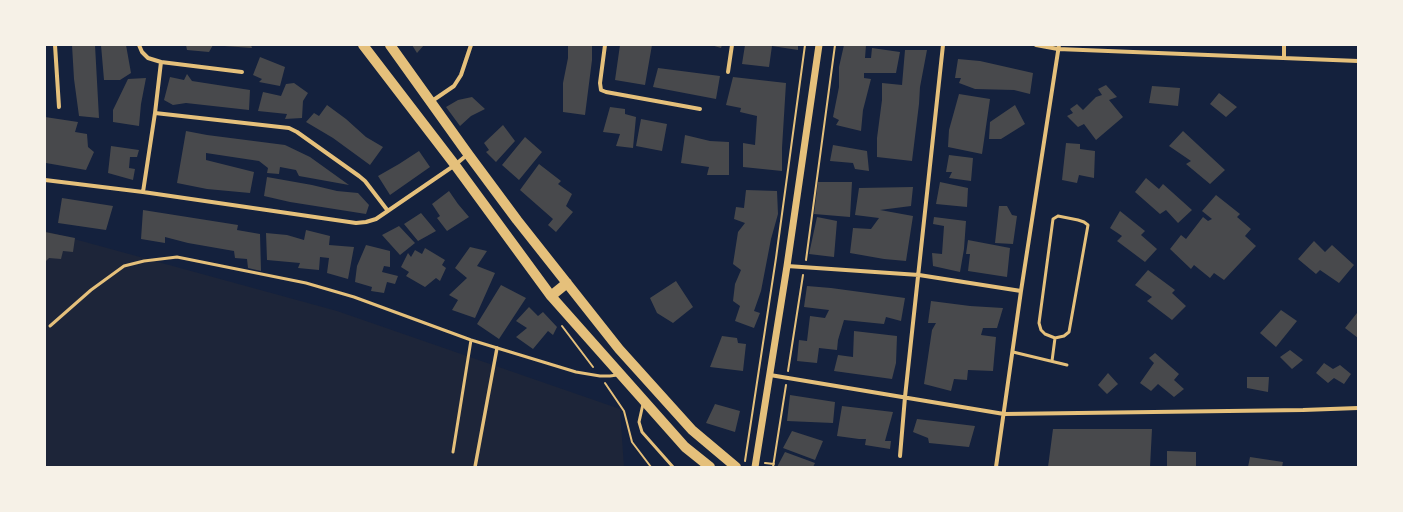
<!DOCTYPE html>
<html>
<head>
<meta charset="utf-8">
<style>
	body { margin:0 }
	#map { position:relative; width:1403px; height:512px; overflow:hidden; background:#14213d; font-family:Rubik,sans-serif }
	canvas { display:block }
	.frame { position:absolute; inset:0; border:46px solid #f6f1e7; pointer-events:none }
</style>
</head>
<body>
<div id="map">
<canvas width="1403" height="512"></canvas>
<div class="frame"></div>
</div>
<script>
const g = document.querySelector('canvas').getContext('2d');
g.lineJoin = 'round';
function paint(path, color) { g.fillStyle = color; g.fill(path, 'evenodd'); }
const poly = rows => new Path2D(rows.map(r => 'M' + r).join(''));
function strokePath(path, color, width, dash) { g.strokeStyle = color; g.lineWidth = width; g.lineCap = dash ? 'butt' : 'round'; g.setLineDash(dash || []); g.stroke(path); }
paint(poly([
	[45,231,337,311,620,409,624,467,45,467]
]), '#1d2539');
paint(poly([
	[72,45,95,45,99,118,79,116,74,79],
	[101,45,126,45,131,73,120,80,104,80],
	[186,45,213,45,209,52,187,50],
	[224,45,251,45,252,48,224,46],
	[412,45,424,45,417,53],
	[568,45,592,45,592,60,585,115,563,112,563,83,568,58],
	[620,45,652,45,645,85,615,80],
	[711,45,722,45,721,48],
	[745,45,798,45,798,50,772,46,769,67,742,64],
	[844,45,866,45,865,58,871,58,872,48,900,52,896,73,864,73,864,78,871,79,863,110,861,131,836,125,839,120,833,117,839,87,839,67],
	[905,50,927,50,920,87,919,104,912,161,877,157,877,138,882,100,882,83,902,85],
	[260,57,285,67,280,86,259,82,262,79,253,75],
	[958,59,980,61,1033,73,1030,94,1014,90,975,89,959,83,961,78,955,78],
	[658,68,720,76,716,99,653,87],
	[187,74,192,81,250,90,249,110,186,103,173,105,164,100,170,77,184,80],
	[733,77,786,83,782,148,782,171,743,167,743,143,755,145,757,116,740,112,741,108,726,105],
	[146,78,141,104,139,126,113,122,113,110,128,79],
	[294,83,308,93,303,101,302,118,285,119,287,114,258,111,263,92,281,96,286,84],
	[1106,85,1117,97,1109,100,1123,117,1096,140,1084,124,1078,127,1067,116,1073,113,1070,109,1077,104,1083,110,1096,97,1102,95,1098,89],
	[1152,86,1180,88,1178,106,1149,103],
	[1219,93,1237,107,1226,117,1210,104],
	[959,94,990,99,982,154,948,147,949,130],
	[472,97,485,109,471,116,460,126,446,107,458,100],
	[327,105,346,119,366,137,383,147,370,165,333,138,306,122,314,113,319,116],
	[1015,105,1025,124,1001,139,989,139,990,122],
	[610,107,625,109,625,114,636,117,633,148,616,146,620,134,603,132],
	[45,117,78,122,75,132,87,134,88,147,94,152,86,170,46,163],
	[641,119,667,124,662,151,636,146],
	[503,125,515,141,496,162,486,152,489,150,484,143],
	[186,131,207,135,285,145,310,157,349,185,299,176,296,170,280,167,279,174,267,173,268,168,259,161,206,153,206,160,254,172,250,193,207,189,177,183],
	[1183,131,1225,170,1210,184,1186,164,1191,161,1169,146],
	[685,135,710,141,729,142,729,175,707,175,709,167,681,163],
	[525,137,542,152,519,180,502,165],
	[1066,143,1080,144,1080,149,1095,151,1094,178,1079,175,1077,183,1062,180],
	[833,145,867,151,869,171,855,169,853,163,830,161],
	[111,146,139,150,137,157,130,157,129,168,135,169,133,180,108,173],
	[419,151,430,167,390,195,378,176,399,164],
	[949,155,973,158,971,181,949,178,952,172,946,172],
	[539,164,561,181,558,184,572,194,566,206,573,212,556,232,548,225,553,219,520,190],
	[267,177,312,185,337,191,358,193,369,205,366,214,290,202,264,196],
	[1146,178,1159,189,1163,184,1192,210,1178,223,1166,210,1160,214,1135,192],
	[818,182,852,182,850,217,814,214],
	[940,182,968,188,967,207,936,204],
	[913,187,911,206,880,210,913,216,906,261,884,259,850,253,853,228,871,229,879,218,855,215,859,188],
	[746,190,777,191,778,214,771,239,761,291,754,311,760,313,754,328,735,321,740,306,733,301,735,284,741,270,733,264,738,232,745,223,734,219,736,207,744,208],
	[449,191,458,204,469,217,447,231,437,218,440,216,432,204],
	[1216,195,1240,214,1237,217,1251,229,1245,236,1256,246,1224,280,1214,273,1210,278,1194,265,1191,269,1170,249,1181,235,1186,239,1203,217,1208,221,1212,219,1202,211],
	[62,198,113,206,106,230,58,223],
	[999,206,1007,206,1012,215,1017,216,1013,244,995,243],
	[143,210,238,225,237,230,260,234,261,271,248,268,247,259,235,258,234,251,188,243,165,237,165,243,141,239],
	[1120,211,1145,231,1141,235,1157,249,1145,262,1117,241,1122,236,1110,228],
	[421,213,436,231,418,241,404,224],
	[817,217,837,221,834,257,809,254],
	[934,217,966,221,964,249,960,272,933,266,932,253,942,254,944,226,933,224],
	[399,226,415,243,400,255,382,235],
	[306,230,330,236,329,245,354,247,348,279,327,273,329,258,320,257,319,270,298,268,300,263,267,260,266,233,287,235,304,240],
	[45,232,75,238,73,252,63,251,61,259,49,258,45,262],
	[968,240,1010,248,1007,277,968,271,970,254,966,254],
	[1314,241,1325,252,1332,245,1354,265,1339,283,1320,270,1316,274,1298,259],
	[366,245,390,251,390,267,384,266,382,272,398,276,395,284,387,282,384,293,371,291,372,287,355,282,357,266],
	[470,247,487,251,477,266,495,273,475,318,452,310,458,300,449,295,467,278,455,268],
	[425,248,445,260,442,265,446,268,440,281,436,278,425,287,406,276,409,272,401,267,408,253,411,257,415,250,422,254],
	[1148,270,1175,290,1172,293,1186,306,1172,320,1147,301,1152,297,1135,285],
	[676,281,693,307,673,323,657,313,650,298],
	[501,285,526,298,499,339,477,324],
	[807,286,831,288,905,298,901,321,886,317,884,324,844,320,838,340,837,350,819,348,817,363,797,361,799,340,807,341,810,316,825,318,829,310,804,307],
	[931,301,970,306,1003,308,997,328,983,328,981,335,996,337,993,371,968,370,967,380,954,379,951,391,924,384,932,330,936,323,928,323],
	[529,307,538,316,543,312,557,327,553,335,548,331,533,349,516,337,527,328,516,321],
	[1281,310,1297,321,1276,347,1260,333],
	[1357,313,1358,314,1358,338,1345,328],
	[854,331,897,336,896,363,892,379,834,371,838,355,853,357],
	[722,336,737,338,738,343,746,344,743,371,710,367],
	[1290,350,1303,360,1292,369,1280,357],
	[1155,353,1179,374,1174,380,1184,389,1174,397,1158,384,1151,391,1140,383,1154,363,1149,358],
	[1324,363,1333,369,1340,365,1351,374,1344,384,1334,378,1328,383,1316,373],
	[1108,373,1118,384,1107,394,1098,385],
	[1247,377,1269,377,1268,392,1247,388],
	[790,395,835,402,833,423,787,421],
	[715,404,740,411,735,432,706,423],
	[842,406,893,412,885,441,891,441,890,449,865,445,866,439,859,439,837,436],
	[917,419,975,426,969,447,929,443,928,438,913,432],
	[1053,429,1152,429,1150,467,1048,467],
	[792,431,823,441,815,460,783,448],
	[1167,451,1196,452,1196,467,1167,467],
	[785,452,815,463,813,467,777,467],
	[1250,457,1283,462,1282,467,1248,467]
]), '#48494c');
strokePath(poly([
	[806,260,835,45],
	[562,326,593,367],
	[788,371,803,275],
	[605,383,624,411,632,442,651,467],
	[745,461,776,258,805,45],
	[765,463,774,464],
	[773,467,786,385]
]), '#e5c07b', 2);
strokePath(poly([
	[1058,216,1078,220,1084,222,1088,225,1069,332,1064,336,1055,338,1045,334,1041,330,1039,323,1053,219,1058,216],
	[50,326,91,290,124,266,144,261,177,257,306,283,354,297,471,340,576,372,600,376,610,376,617,375],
	[1013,352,1067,365],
	[1052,361,1055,338],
	[643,404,639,422,642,432,673,467],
	[453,452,471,340]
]), '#e5c07b', 3);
strokePath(poly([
	[475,467,497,348]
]), '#e5c07b', 3.5);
strokePath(poly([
	[55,45,59,107],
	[139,45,142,52,148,58,161,62,155,113,143,192],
	[605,45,600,83,601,90,606,92,700,109],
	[1036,45,1058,49,1358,61],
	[1284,58,1284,45],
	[161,62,242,72],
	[728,72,732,45],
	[432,101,454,86,461,75,471,45],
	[155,113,289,128,297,132,359,176,365,181,388,211],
	[45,180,143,192,356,223,366,222,376,219,455,165,468,154],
	[787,266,919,275,1021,291],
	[770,375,1004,414,1303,410,1358,408],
	[900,456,905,397,943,45],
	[996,467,1021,291,1059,45]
]), '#e5c07b', 4);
strokePath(poly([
	[755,467,787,266,819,45]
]), '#e5c07b', 7);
strokePath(poly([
	[363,45,455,165,551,296,685,447,710,467],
	[390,45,468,154,517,220,619,349,692,430,736,467],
	[551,296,567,283]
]), '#e5c07b', 10);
</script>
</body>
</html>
